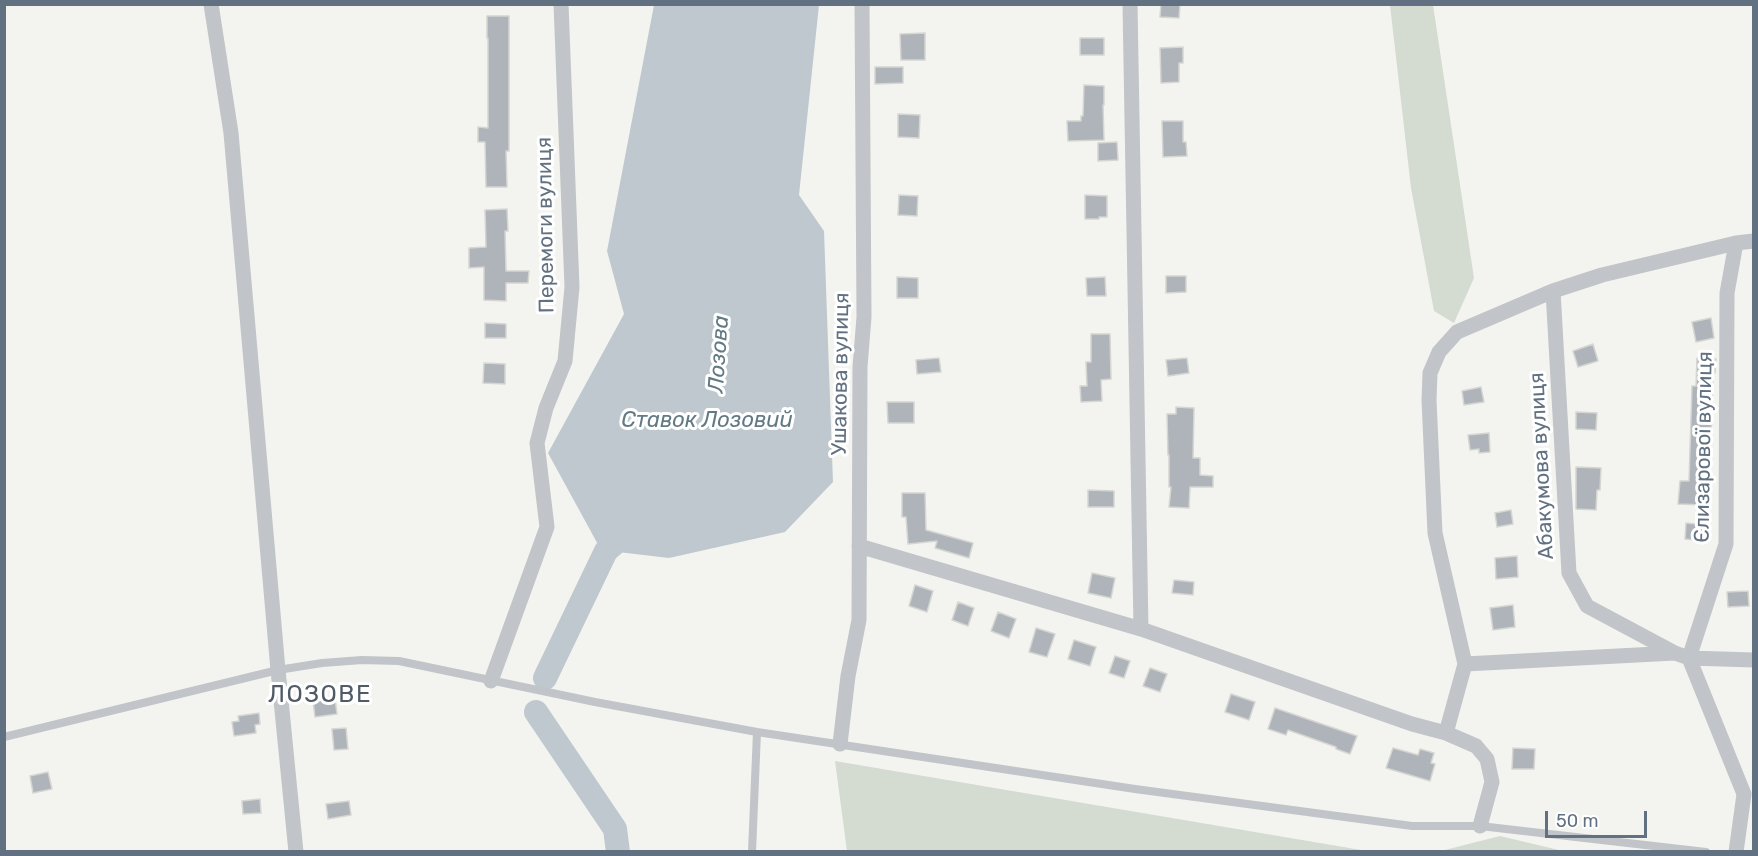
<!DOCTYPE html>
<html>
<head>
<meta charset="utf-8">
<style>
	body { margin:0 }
	#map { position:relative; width:1758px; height:856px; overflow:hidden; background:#f3f4ef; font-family:Rubik,sans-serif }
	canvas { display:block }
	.frame { position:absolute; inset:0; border:6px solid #627181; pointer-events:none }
	.scale { position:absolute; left:1545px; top:811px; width:102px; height:27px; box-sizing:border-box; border:3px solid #627181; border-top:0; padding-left:8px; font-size:18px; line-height:21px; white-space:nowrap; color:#627181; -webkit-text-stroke:4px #fff; paint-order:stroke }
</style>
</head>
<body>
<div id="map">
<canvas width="1758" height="856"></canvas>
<div class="frame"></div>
<div class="scale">50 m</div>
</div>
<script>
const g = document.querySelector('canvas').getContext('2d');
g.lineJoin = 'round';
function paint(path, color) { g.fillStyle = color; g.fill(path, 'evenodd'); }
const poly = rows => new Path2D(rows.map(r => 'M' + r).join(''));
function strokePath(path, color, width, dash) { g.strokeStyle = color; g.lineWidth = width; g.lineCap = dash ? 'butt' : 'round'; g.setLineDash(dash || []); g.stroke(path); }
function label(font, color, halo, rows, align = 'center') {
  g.font = font + ' Rubik,sans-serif'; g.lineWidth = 6; g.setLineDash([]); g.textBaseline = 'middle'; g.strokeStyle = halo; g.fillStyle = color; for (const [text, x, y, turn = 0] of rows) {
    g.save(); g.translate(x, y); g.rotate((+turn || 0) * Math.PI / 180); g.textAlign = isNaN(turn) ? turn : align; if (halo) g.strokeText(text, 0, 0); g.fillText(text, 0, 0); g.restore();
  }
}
paint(poly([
	[1390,5,1433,5,1474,278,1454,323,1434,311,1411,188],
	[835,761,1367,851,847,851],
	[1500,836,1563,851,1441,851]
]), '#d4dbd0');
paint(poly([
	[654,5,819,5,799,195,824,231,833,482,785,532,669,558,601,550,548,453,624,314,607,251]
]), '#bfc8ce');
strokePath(poly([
	[545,678,606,551,630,530],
	[536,712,615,829,618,852]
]), '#bfc8ce', 24);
const building = poly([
	[1161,4,1180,4,1179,18,1160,17,1161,4],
	[487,16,509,16,509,151,506,151,507,187,486,187,485,142,478,142,478,127,488,128,488,38,487,38,487,16],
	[925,33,925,60,901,60,900,34,925,33],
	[1080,38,1104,38,1104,55,1080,55,1080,38],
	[1183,47,1183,63,1179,63,1179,82,1161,83,1160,48,1183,47],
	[875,67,903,67,903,83,875,84,875,67],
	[1084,85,1104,86,1104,105,1103,105,1104,140,1068,141,1067,121,1081,121,1081,116,1083,116,1084,85],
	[898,114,920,115,919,138,898,137,898,114],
	[1162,121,1183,121,1183,142,1186,142,1187,156,1163,157,1162,121],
	[1117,142,1118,160,1098,161,1098,143,1117,142],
	[899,195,918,196,917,216,898,215,899,195],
	[1085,195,1107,196,1107,217,1099,217,1099,219,1085,219,1085,195],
	[507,209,508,231,505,231,506,271,529,271,528,283,506,283,506,301,484,300,484,267,469,268,469,248,486,247,485,210,507,209],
	[1166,276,1186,276,1186,292,1166,293,1166,276],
	[897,277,918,278,918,298,897,298,897,277],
	[1105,277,1106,296,1087,296,1086,278,1105,277],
	[1711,318,1714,338,1696,342,1692,322,1711,318],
	[485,323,506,324,506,338,485,338,485,323],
	[1091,334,1110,334,1111,379,1101,380,1102,401,1081,402,1080,386,1087,386,1086,362,1091,362,1091,334],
	[1593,344,1598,361,1578,367,1573,351,1593,344],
	[939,358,941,372,917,374,916,360,939,358],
	[1187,358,1189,373,1168,376,1166,360,1187,358],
	[1697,358,1716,359,1715,373,1713,373,1710,466,1708,466,1706,505,1678,504,1680,481,1689,481,1692,386,1696,386,1697,358],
	[484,363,505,364,505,384,483,383,484,363],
	[1481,387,1484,402,1464,405,1462,391,1481,387],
	[887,402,914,402,914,423,888,423,887,402],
	[1176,407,1194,408,1193,458,1200,458,1200,475,1213,476,1213,487,1190,487,1189,508,1169,507,1171,487,1169,487,1169,455,1168,455,1167,414,1176,414,1176,407],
	[1576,412,1597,413,1596,430,1576,429,1576,412],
	[1489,433,1490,452,1479,453,1479,449,1470,450,1468,435,1489,433],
	[1576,467,1601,468,1600,490,1597,490,1596,510,1576,509,1576,467],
	[1088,490,1114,491,1114,507,1088,507,1088,490],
	[902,493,925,493,926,530,973,543,969,558,935,548,937,541,908,544,906,517,902,517,902,493],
	[1511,510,1513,524,1497,527,1495,513,1511,510],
	[1686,523,1705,525,1704,541,1685,539,1686,523],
	[1517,556,1518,577,1496,579,1495,558,1517,556],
	[1092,573,1115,578,1111,598,1088,593,1092,573],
	[1174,580,1194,582,1193,595,1172,593,1174,580],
	[915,585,933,591,927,612,909,606,915,585],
	[1748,591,1749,606,1728,607,1727,592,1748,591],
	[958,602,974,608,968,626,952,620,958,602],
	[1513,605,1515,627,1493,630,1490,608,1513,605],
	[998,612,1016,619,1009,638,991,631,998,612],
	[1036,628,1055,634,1047,657,1029,652,1036,628],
	[1074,640,1096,647,1090,666,1068,659,1074,640],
	[1115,656,1130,661,1124,678,1109,673,1115,656],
	[1150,668,1167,674,1160,692,1143,686,1150,668],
	[1231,694,1255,702,1249,720,1225,712,1231,694],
	[335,699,337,714,315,717,313,701,335,699],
	[1275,708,1357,736,1350,754,1336,749,1336,747,1288,730,1286,735,1268,729,1275,708],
	[259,713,260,724,255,725,256,733,234,736,232,722,239,721,238,716,259,713],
	[346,728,348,749,334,750,332,729,346,728],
	[1393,748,1418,755,1420,749,1434,753,1431,763,1435,764,1430,781,1386,768,1393,748],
	[1513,748,1535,749,1534,769,1512,769,1513,748],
	[48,772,52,789,33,793,30,776,48,772],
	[260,799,261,813,243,814,242,801,260,799],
	[349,801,351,815,328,819,326,804,349,801]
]);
paint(building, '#aeb4b9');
strokePath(building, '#d5d5d2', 1.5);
strokePath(poly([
	[4,737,278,670,322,663,362,660,399,661,595,702,757,732,1135,789,1412,826,1480,826,1706,852],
	[752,852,757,732]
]), '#c1c4c8', 8);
strokePath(poly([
	[211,4,231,133,278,670,296,852],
	[1130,4,1141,629],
	[1736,243,1727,293,1726,544,1689,658,1744,794,1736,852],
	[1553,291,1569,573,1587,606,1675,653],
	[859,546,1141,629,1412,724,1446,733,1476,746,1487,759,1492,782,1480,826],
	[1465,664,1675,653,1689,658,1754,660],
	[491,681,547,527,537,443,546,408,565,361,572,287,561,4],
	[1446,733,1465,664,1435,533,1429,400,1430,373,1439,352,1457,332,1553,291,1602,275,1736,243,1754,241],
	[840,744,848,676,859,620,860,367,864,317,862,4]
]), '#c1c4c8', 15);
label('21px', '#627181', '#fff', [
	["Перемоги вулиця",546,225,-91],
	["Ушакова вулиця",841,374,-89],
	["Єлизарової вулиця",1704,447,-89],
	["Абакумова вулиця",1542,466,-93]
]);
label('italic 22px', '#637a85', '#fff', [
	["Лозова",719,354,-86],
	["Ставок Лозовий",707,421]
]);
g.letterSpacing = '1.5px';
label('24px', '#505b66', '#fff', [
	["ЛОЗОВЕ",320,695]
]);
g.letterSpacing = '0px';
</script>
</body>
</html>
